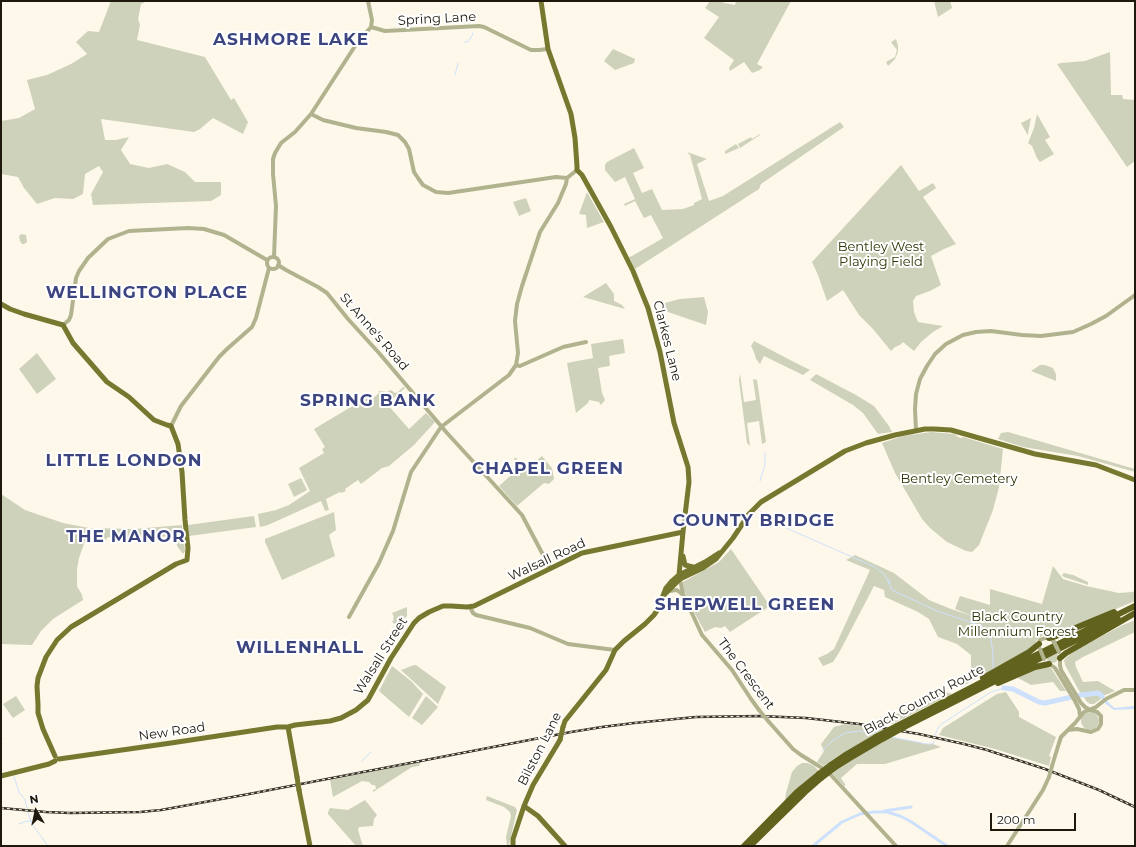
<!DOCTYPE html>
<html>
<head>
<meta charset="utf-8">
<style>
	body { margin:0 }
	#map { position:relative; width:1136px; height:847px; overflow:hidden; background:#fef8ea; font-family:Montserrat,sans-serif }
	canvas { display:block }
	.frame { position:absolute; inset:0; border:2px solid #1e190c; pointer-events:none }
	.north { position:absolute; left:16px; top:791px; width:40px; height:40px; -webkit-text-stroke:3px #fff; paint-order:stroke; rotate:351deg; font-size:11px; font-weight:700; line-height:16px; text-align:center; color:#1e190c }
	.north::after { content:''; display:block; margin:auto; width:14px; height:18px; background:#1e190c; clip-path:polygon(50% 0,100% 100%,50% 72%,0 100%) }
	.scale { position:absolute; left:990px; top:813px; width:86px; height:18px; box-sizing:border-box; border:2px solid #1e190c; border-top:0; padding-left:5px; font-size:12px; line-height:14px; white-space:nowrap; color:#1e190c; -webkit-text-stroke:3px #fff; paint-order:stroke }
</style>
</head>
<body>
<div id="map">
<canvas width="1136" height="847"></canvas>
<div class="frame"></div>
<div class="north">N</div>
<div class="scale">200 m</div>
</div>
<script>
const g = document.querySelector('canvas').getContext('2d');
g.lineJoin = 'round';
function paint(path, color) { g.fillStyle = color; g.fill(path, 'evenodd'); }
const poly = rows => new Path2D(rows.map(r => 'M' + r).join(''));
function strokePath(path, color, width, dash) { g.strokeStyle = color; g.lineWidth = width; g.lineCap = dash ? 'butt' : 'round'; g.setLineDash(dash || []); g.stroke(path); }
function label(font, color, halo, rows, align = 'center') {
  g.font = font + ' Montserrat,sans-serif'; g.lineWidth = 4; g.setLineDash([]); g.textBaseline = 'middle'; g.strokeStyle = halo; g.fillStyle = color; for (const [text, x, y, turn = 0] of rows) {
    g.save(); g.translate(x, y); g.rotate((+turn || 0) * Math.PI / 180); g.textAlign = isNaN(turn) ? turn : align; if (halo) g.strokeText(text, 0, 0); g.fillText(text, 0, 0); g.restore();
  }
}
paint(poly([
	[111,1,144,1,144,3,141,4,138,19,140,25,137,40,205,57,231,100,234,98,248,122,243,134,213,118,200,129,194,132,101,119,105,140,116,140,129,137,121,150,130,164,149,168,167,164,185,172,195,182,221,182,221,195,211,201,93,205,91,194,103,172,99,166,85,174,83,194,73,199,55,198,37,204,24,188,18,177,1,174,1,121,19,118,35,109,27,80,47,75,71,64,87,54,76,42,88,31,99,32],
	[710,1,721,1,724,3,735,5,736,1,791,1,757,64,763,67,760,70,752,73,744,62,730,71,729,68,734,60,704,38,719,17,705,8],
	[934,1,950,1,952,8,938,17],
	[896,39,898,46,898,52,895,59,888,66,886,62,895,57,897,50,891,42],
	[613,49,635,59,634,63,615,70,604,61],
	[1110,52,1111,95,1122,95,1123,99,1135,100,1135,161,1127,167,1057,64,1061,63,1085,61],
	[1037,114,1050,137,1045,140,1054,154,1040,162,1037,158,1032,146,1028,143,1034,128],
	[1031,118,1028,133,1028,135,1027,134,1021,123],
	[840,122,844,127,761,184,759,189,635,269,629,257,632,256,663,238,651,215,644,218,635,201,625,206,624,204,635,199,625,177,615,182,605,170,605,165,607,162,634,148,644,168,633,173,642,193,652,189,662,210,683,209,694,205,694,203,702,199,690,155,687,152,707,159,697,164,709,201,723,196],
	[760,134,760,135,740,148,738,144,751,137,752,139],
	[736,144,739,148,725,154,725,151],
	[901,165,919,191,933,183,936,188,923,197,956,244,944,249,931,256,941,285,930,291,916,296,913,301,914,312,918,322,943,326,933,332,921,342,914,351,903,342,900,345,895,347,891,351,873,329,859,315,843,290,827,301,818,275,812,262],
	[587,192,604,222,587,228,586,215,579,214],
	[526,198,531,211,519,216,513,202],
	[21,234,26,235,27,242,24,244,22,244,20,241,19,236],
	[606,283,614,294,614,301,622,305,625,309,583,297],
	[704,297,708,312,706,325,662,310,661,304,680,299],
	[623,339,625,353,609,356,610,365,609,366,598,368,602,393,605,400,601,405,599,402,589,400,588,403,576,413,567,363,593,358,591,344],
	[754,341,794,362,810,370,803,375,764,356,760,364,756,359,754,352,751,346],
	[37,353,56,379,37,394,19,369],
	[1040,365,1045,365,1053,368,1056,374,1056,381,1031,371],
	[740,374,744,402,756,400,753,379,757,380,766,442,762,444,759,421,747,423,750,446,747,443,739,380],
	[816,374,856,395,874,406,889,426,892,432,878,434,863,413,853,405,810,380],
	[403,387,405,388,387,404,409,429,426,413,435,422,414,445,389,466,382,468,361,484,358,480,345,489,346,491,341,493,340,492,326,499,329,510,325,511,321,501,268,525,260,527,258,514,276,510,289,505,310,491,299,468,324,453,322,449,325,447,314,429,356,404,366,395,371,400,379,393,379,391,387,392,391,390,395,393,398,392],
	[931,432,954,434,956,435,958,437,961,438,963,437,1003,449,999,487,993,510,979,545,972,552,966,551,947,542,930,528,922,519,895,473,882,443,903,436],
	[1008,432,1135,469,1135,472,1078,456,1023,447,998,439,1001,433],
	[542,456,552,468,554,479,549,484,544,483,517,506,499,486,520,467,514,460,515,457,526,470],
	[301,478,307,490,294,497,288,484],
	[1,494,25,510,63,523,89,528,134,529,182,525,185,551,183,554,177,546,175,536,132,538,129,541,114,537,108,537,102,544,97,544,85,541,79,558,77,569,77,586,82,595,83,600,53,619,41,631,32,645,1,644],
	[334,512,336,530,329,535,335,556,282,580,265,542,265,539],
	[254,516,256,527,189,536,188,525],
	[731,549,770,606,730,632,725,626,721,628,715,627,705,632,690,605,684,590,683,582,719,562],
	[855,555,894,573,929,600,951,609,972,616,955,609,960,596,990,605,990,589,1042,604,1053,566,1063,579,1086,586,1119,593,1132,592,1135,591,1135,601,1092,619,1059,631,1043,635,1038,639,1033,647,965,685,971,666,971,655,957,644,938,637,929,619,918,612,885,597,884,590,874,586,840,651,833,662,823,666,818,658,827,654,834,649,870,570,846,560],
	[1064,573,1073,575,1088,582,1088,585,1064,577,1062,575],
	[407,607,407,616,405,618,394,624,392,621,394,620,393,618,394,617,392,613],
	[1135,620,1135,632,1083,657,1075,662,1076,667,1083,682,1098,681,1115,691,1103,696,1101,693,1100,695,1102,698,1094,704,1090,704,1087,702,1078,689,1065,665,1064,660,1073,651,1123,625],
	[1057,653,1059,657,1056,662,1052,663,1048,661,1046,658],
	[414,665,416,665,446,687,438,704,401,670],
	[392,666,411,681,423,694,409,717,379,691],
	[1046,666,1051,668,1066,691,1060,691,1053,682,1031,685,1018,678,1019,677,1040,667],
	[943,691,952,694,892,724,878,723],
	[1006,692,1019,712,1019,717,1056,737,1049,756,1051,757,1049,766,995,749,939,735,943,728,997,694],
	[16,696,25,710,13,718,3,704],
	[426,696,438,707,422,725,412,718],
	'1081 721a9 9 0 1 1 18 0a9 9 0 1 1-18 0Z',
	[845,724,884,729,824,766,817,762,824,751,821,744,834,727],
	[890,737,927,744,933,744,941,747,885,764,857,764,841,778,845,784,845,787,832,773,850,760],
	[421,762,419,766,412,767,373,792,373,790,376,789,375,785,372,785,369,782,362,781,333,797,330,780],
	[802,763,808,763,814,766,819,771,785,801,786,793,792,772,797,766],
	[487,796,515,807,517,810,509,845,507,845,506,837,511,816,510,812,504,807,486,800],
	[365,800,377,815,374,819,373,826,359,827,358,830,363,846,356,846,328,814,328,812,330,808,348,810]
]), '#cfd2ba');
paint(poly([
	[1098,692,1103,696,1111,705,1115,708,1133,706,1135,706,1135,709,1114,710,1106,704,1100,695,1097,695]
]), '#cee1fc');
strokePath(poly([
	[464,42,468,42,472,36,473,33],
	[455,75,458,63],
	[760,481,765,464,765,453],
	[760,511,768,520,875,567,885,575,892,590,937,611,981,626,985,629,991,638,993,655,993,668],
	[889,584,890,579],
	[935,735,938,728,943,723,991,692,1004,688,1001,684],
	[1,737,3,739],
	[891,737,927,744,933,744,934,741],
	[822,751,832,741,845,733,859,731,876,733],
	[362,761,371,752],
	[14,776,19,792,25,800,27,808],
	[28,812,32,824,48,846],
	[19,824,24,822,30,821]
]), '#cee1fc', 1);
strokePath(poly([
	[884,811,911,807],
	[813,846,842,822,860,814,874,812,887,812,900,816,910,821,947,846]
]), '#cee1fc', 3);
strokePath(poly([
	[1004,688,1013,689,1039,702,1045,703,1081,695,1098,693,1102,696]
]), '#cee1fc', 5);
strokePath(poly([
	[371,27,385,31,479,26,484,27,531,50,539,50,548,49],
	[311,114,323,120,356,128,386,132,398,135,405,142,409,149,414,172,418,178,423,185,436,192,448,193,556,177,567,178],
	[274,257,276,206,273,174,273,159,275,153,281,143,295,132,311,114,357,43,371,27,372,20,368,1],
	'267 263a6 6 0 1 1 12 0a6 6 0 1 1-12 0Z',
	[278,265,286,270,318,287,327,293,348,319,379,353,447,433,522,515,550,568],
	[63,325,69,320,71,315,76,278,79,271,88,258,108,239,129,231,188,228,204,229,224,235,267,260],
	[516,365,520,366,563,347,586,342],
	[171,426,181,406,219,357,227,349,252,327,256,318,269,268],
	[916,430,915,409,916,394,920,379,927,366,935,354,946,344,963,335,976,332,991,331,1022,335,1041,336,1073,332,1091,324,1106,316,1135,295],
	[680,579,683,594,702,635,732,670,751,699,759,710],
	[669,591,677,590,682,594],
	[470,607,473,613,476,615,530,628,568,644,615,650],
	[349,617,379,563,393,531,411,472,441,427,509,375,516,365,518,353,515,321,517,304,522,286,540,232,558,203,566,184,567,178,577,170],
	[1039,645,1040,640,1045,638,1051,638,1054,642],
	[1060,659,1060,665,1061,670,1081,703,1085,707,1090,710],
	[1051,665,1055,668,1075,701,1079,709,1080,716],
	[769,722,793,749,801,755,822,768,830,774,896,846],
	[1068,730,1077,729,1091,732,1098,729,1101,724,1101,716,1097,712,1091,710],
	[1052,766,1059,743,1061,737,1075,723,1084,712,1096,707,1106,699,1124,690,1135,690],
	[1007,846,1043,790,1049,777]
]), '#b1b38e', 4);
strokePath(poly([
	[541,1,548,49,571,114,575,138,577,166,577,170,582,175,611,227,633,271,648,308,660,352,674,423,688,467,689,482,683,532,679,575,680,579],
	[1,304,10,309,24,314,63,325,73,343,107,382,129,397,154,420,167,425,171,426,178,444,182,472,185,520,188,548,187,560,176,564,71,627,57,640,46,657,38,678,37,686,38,705,38,713,43,729,55,756],
	[683,556,685,565,693,567],
	[663,596,680,579,703,568,716,559,733,538,749,514,761,502,845,451,866,443,895,435,925,429,934,429,951,430,1035,454,1096,465,1135,480],
	[288,727,297,777],
	[563,727,565,721,606,670,615,650,624,641,645,624,654,615,658,609,666,588,671,582,679,575,705,562,719,553],
	[59,759,171,743,277,727,288,727,295,725,330,721,341,718,356,710,368,700,391,658,414,623,419,618,429,612,443,606,451,606,467,607,474,606,582,553,683,532],
	[1,776,49,764,55,761],
	[299,790,310,846],
	[524,806,538,816,565,846],
	[513,846,513,839,524,806,533,785,560,740]
]), '#77782f', 5);
strokePath(poly([
	[1049,638,1056,636,1114,612],
	[1060,658,1066,653,1135,613],
	[983,678,1029,652,1039,644],
	[998,683,1035,667,1049,664],
	[897,726,992,677,1135,606],
	[904,727,1118,619],
	[831,765,847,754,876,737],
	[834,768,850,758,884,738],
	[744,846,797,792,819,774],
	[750,846,805,792,821,778]
]), '#61621d', 6);
const rail = poly([
	[1,808,46,812,70,813,140,812,161,810,249,794,571,732,602,727,634,723,696,717,759,716,806,718,859,724,919,734,964,744,987,750,1045,769,1099,790,1135,807]
]);
strokePath(rail, '#393326', 2.5);
strokePath(rail, '#fff', 1, [3]);
strokePath(poly([
	[1054,642,1059,652],
	[1040,649,1044,659],
	[759,710,769,722],
	[1049,777,1052,766]
]), '#b1b38e', 4);
strokePath(poly([
	[560,740,563,727],
	[297,777,299,790]
]), '#77782f', 5);
strokePath(poly([
	[876,737,897,726],
	[884,738,904,727],
	[819,774,831,765],
	[821,778,834,768]
]), '#61621d', 6);
label('13px', '#1e190c', '#fff', [
	["Spring Lane",437,19,-3],
	["St Anne's Road",374,332,49],
	["Clarkes Lane",667,341,76],
	["Walsall Road",547,560,-25],
	["Walsall Street",381,656,-58],
	["The Crescent",746,674,53],
	["Black Country Route",924,700,-28],
	["New Road",172,732,-8],
	["Bilston Lane",540,749,-63]
]);
label('13px', '#2f3202', '#fff', [
	["Bentley West",881,247],
	["Playing Field",881,262],
	["Bentley Cemetery",959,479],
	["Black Country",1017,617],
	["Millennium Forest",1017,632]
]);
g.letterSpacing = '1px';
label('bold 17px', '#3d4581', '#fff', [
	["ASHMORE LAKE",291,40],
	["WELLINGTON PLACE",147,293],
	["SPRING BANK",368,401],
	["LITTLE LONDON",124,461],
	["CHAPEL GREEN",548,469],
	["COUNTY BRIDGE",754,521],
	["THE MANOR",126,537],
	["SHEPWELL GREEN",745,605],
	["WILLENHALL",300,648]
]);
g.letterSpacing = '0px';
</script>
</body>
</html>
